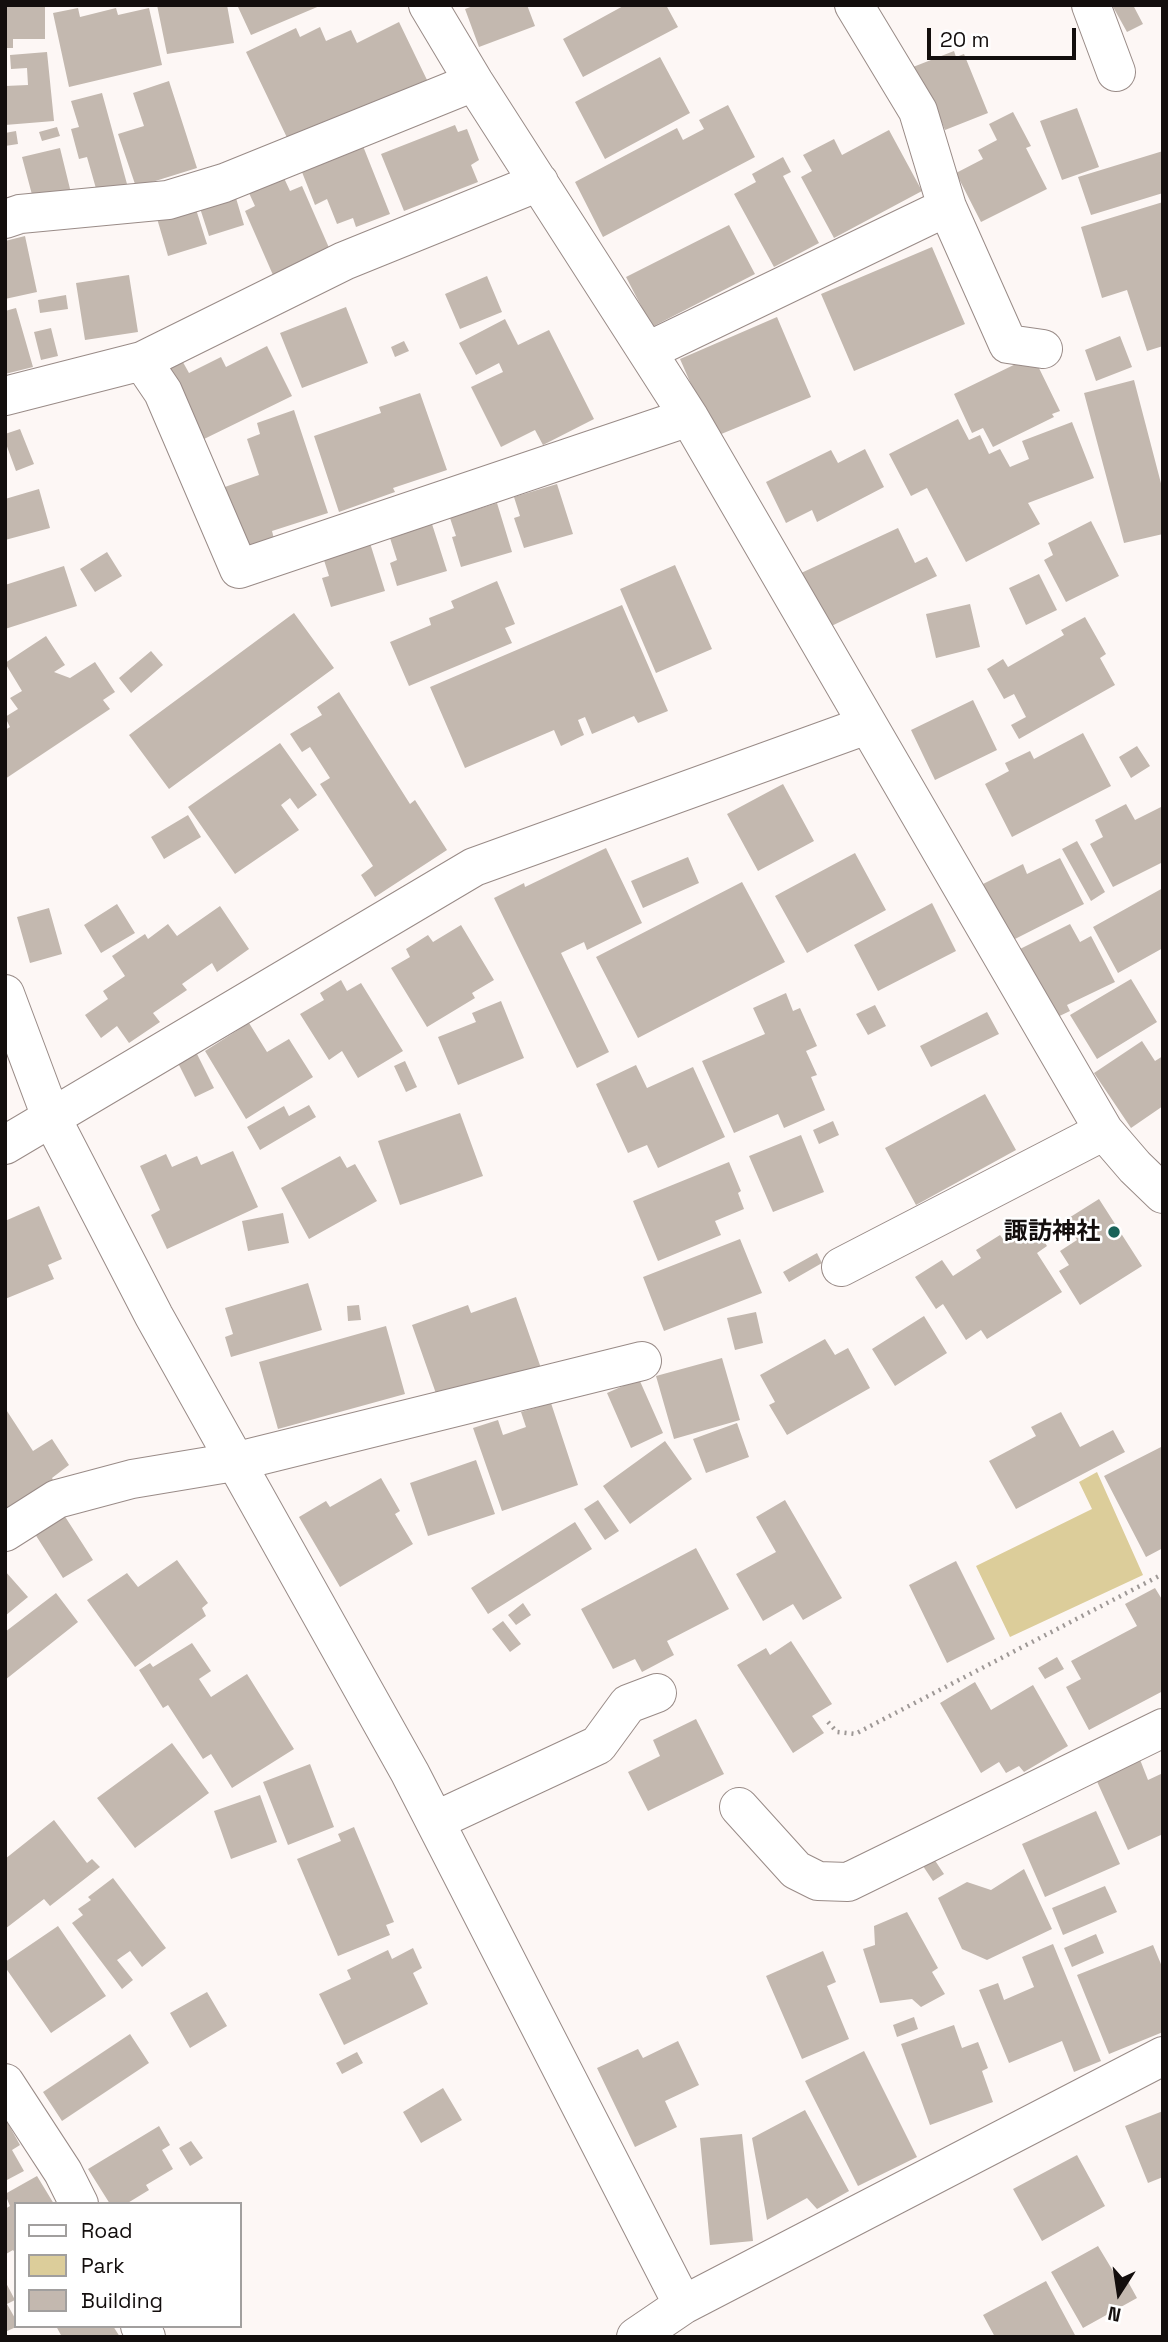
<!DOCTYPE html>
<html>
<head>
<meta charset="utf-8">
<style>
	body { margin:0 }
	#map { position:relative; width:1168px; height:2342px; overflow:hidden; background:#fdf7f5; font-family:"Space Grotesk",sans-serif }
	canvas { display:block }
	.frame { position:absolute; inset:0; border:7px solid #130e0d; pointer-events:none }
	.legend { position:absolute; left:14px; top:2202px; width:228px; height:126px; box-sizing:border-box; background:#fff; border:2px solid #a19f9e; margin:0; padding:9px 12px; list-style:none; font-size:21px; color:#130e0d }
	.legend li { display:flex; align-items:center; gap:14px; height:35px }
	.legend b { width:35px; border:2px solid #a19f9e }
	.north { position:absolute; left:1084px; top:2258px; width:70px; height:70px; -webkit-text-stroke:5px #fff; paint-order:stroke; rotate:192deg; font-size:19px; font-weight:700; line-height:28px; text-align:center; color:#130e0d }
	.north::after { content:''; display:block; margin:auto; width:24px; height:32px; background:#130e0d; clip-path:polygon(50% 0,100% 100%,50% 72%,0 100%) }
	.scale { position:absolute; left:927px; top:28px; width:149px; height:32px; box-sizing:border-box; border:4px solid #130e0d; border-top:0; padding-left:9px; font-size:21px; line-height:24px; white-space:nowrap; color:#130e0d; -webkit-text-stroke:5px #fff; paint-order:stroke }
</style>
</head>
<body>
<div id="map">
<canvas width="1168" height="2342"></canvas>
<div class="frame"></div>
<ul class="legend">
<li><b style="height:9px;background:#fff"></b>Road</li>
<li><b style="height:19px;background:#dccd9a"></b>Park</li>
<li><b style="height:19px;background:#c3b8af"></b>Building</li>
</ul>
<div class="north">N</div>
<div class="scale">20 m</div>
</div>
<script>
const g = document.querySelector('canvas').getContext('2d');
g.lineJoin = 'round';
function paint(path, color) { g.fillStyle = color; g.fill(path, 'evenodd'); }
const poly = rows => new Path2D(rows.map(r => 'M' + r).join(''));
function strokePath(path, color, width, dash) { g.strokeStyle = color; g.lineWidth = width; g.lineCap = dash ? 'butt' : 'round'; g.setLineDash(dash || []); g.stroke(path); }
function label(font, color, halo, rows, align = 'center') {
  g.font = font + ' "Space Grotesk","Noto Sans JP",sans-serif'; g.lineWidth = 5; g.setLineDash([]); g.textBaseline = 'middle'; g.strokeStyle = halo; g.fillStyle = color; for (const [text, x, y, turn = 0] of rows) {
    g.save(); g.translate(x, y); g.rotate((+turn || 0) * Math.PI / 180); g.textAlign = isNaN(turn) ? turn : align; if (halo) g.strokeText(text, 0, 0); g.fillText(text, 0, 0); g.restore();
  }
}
paint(poly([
	[1097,1472,1143,1575,1010,1637,976,1566,1092,1509,1079,1482]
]), '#dccd9a');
paint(poly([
	[5,5,45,5,45,39,13,39,13,48,5,48],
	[157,5,227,5,234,43,167,54],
	[242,5,322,5,251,35,238,7],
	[476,5,527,5,535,26,479,47,465,9],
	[625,5,666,5,678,27,583,77,563,39],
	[1112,5,1133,5,1143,24,1127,32],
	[78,8,80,17,116,8,118,15,149,8,162,65,69,87,53,13],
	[399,22,428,82,292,148,246,52,296,28,300,37,320,27,326,41,351,30,357,43],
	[954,51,956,57,964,54,988,113,945,130,937,111,913,67],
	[47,52,54,121,5,125,5,86,28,85,27,68,11,69,10,55],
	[660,57,690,113,605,159,575,102],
	[169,81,197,168,136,187,118,134,144,126,133,93],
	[102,93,127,184,97,192,87,157,79,159,71,129,79,127,71,101],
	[728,105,755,157,603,237,575,182,677,128,683,140,704,129,699,120],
	[1077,108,1099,167,1062,180,1040,121],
	[1013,112,1031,146,1026,148,1047,189,981,222,956,173,983,159,978,150,997,140,989,124],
	[455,125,458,132,467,129,479,160,471,165,478,182,404,211,381,154],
	[57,127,60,136,42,141,39,132],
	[889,130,922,191,834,238,801,177,812,171,803,155,834,139,842,155],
	[16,131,18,144,5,146,5,133],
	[363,146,390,214,356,227,353,218,337,224,327,199,315,205,298,162],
	[60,148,72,197,35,206,22,157],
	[1163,151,1163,193,1091,215,1078,177],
	[783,157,791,172,783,176,819,243,774,267,734,194,756,182,752,174],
	[284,178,290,191,302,186,330,250,273,275,245,211,255,206,249,193],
	[233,188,244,225,209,236,197,199],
	[1163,202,1163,346,1147,351,1127,290,1102,298,1081,227],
	[194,203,207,244,168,256,156,215],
	[729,225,755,274,652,327,626,277],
	[25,236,37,292,5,299,5,241],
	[932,247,965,324,854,371,821,294],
	[129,275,138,332,85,340,76,283],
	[487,276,502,312,460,329,445,294],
	[66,295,68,309,40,313,38,300],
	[346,307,368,363,302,388,280,333],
	[16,308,33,367,5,374,5,311],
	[777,317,811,397,714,437,680,359],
	[505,319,518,345,549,330,594,419,543,445,535,430,501,447,471,387,503,372,499,363,476,375,459,343],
	[51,328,58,356,41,360,34,332],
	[1120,336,1132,367,1096,381,1085,350],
	[404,341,409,351,395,357,391,347],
	[267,346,292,396,202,440,163,362,179,355,189,373,221,357,226,367],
	[1026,359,1036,362,1060,411,1052,414,1054,417,993,447,983,428,972,433,954,394],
	[1134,380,1163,491,1163,534,1124,543,1084,393],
	[420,393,447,470,393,488,395,492,339,512,314,436,381,413,379,407],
	[294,410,328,513,272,531,274,539,243,549,222,488,259,475,247,439,260,434,257,423],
	[958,419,969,440,980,435,989,454,1000,449,1010,467,1029,459,1022,441,1072,422,1094,478,1028,503,1040,524,966,562,927,488,911,496,889,454],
	[20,429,34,464,16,471,5,441,5,434],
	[865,449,884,487,817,522,812,510,786,523,766,482,831,450,838,463],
	[557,484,573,534,524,548,514,518,520,516,514,497],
	[39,489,50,528,5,540,5,499],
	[497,503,512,552,461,567,452,537,456,536,450,518],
	[1091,521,1119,576,1066,602,1044,560,1053,555,1048,543],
	[432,524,447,571,397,586,390,563,397,560,390,538],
	[898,528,915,563,927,557,937,576,825,629,799,574],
	[370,543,385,591,331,607,322,578,329,576,323,557],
	[107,552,122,576,95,592,80,569],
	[675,565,712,649,656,673,620,589],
	[64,566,77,606,5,629,5,585],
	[1039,574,1057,610,1026,625,1009,588],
	[497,581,515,624,505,628,512,643,409,686,390,642,431,625,429,618,454,608,451,601],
	[970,604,980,647,936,658,926,614],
	[622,605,668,711,638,723,634,716,592,734,585,717,578,720,584,735,561,746,554,730,465,768,430,687],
	[294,613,334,668,169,789,129,735],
	[1085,617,1106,654,1100,658,1115,685,1019,739,1011,725,1026,717,1014,694,1004,699,987,669,1003,659,1008,667,1064,635,1061,630],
	[46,636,65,665,54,672,70,678,95,662,115,692,103,700,110,709,5,779,5,730,10,727,5,717,18,709,10,698,22,691,5,663],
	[151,651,163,665,131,693,119,678],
	[339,692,410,804,415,800,447,850,375,897,361,875,373,866,320,784,330,778,310,747,302,752,290,734,322,715,317,707],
	[973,700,997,750,935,780,911,730],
	[1083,733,1111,786,1012,837,985,784,1009,771,1005,763,1030,751,1034,759],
	[280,743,317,795,298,809,290,798,281,805,299,830,235,874,188,807],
	[1137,746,1150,766,1131,778,1119,757],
	[783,784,814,841,758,871,727,814],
	[1126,804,1135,820,1163,806,1163,862,1113,887,1090,844,1103,837,1095,820],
	[188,815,201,837,164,859,151,837],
	[1077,841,1105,892,1091,901,1062,849],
	[606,848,642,923,587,950,584,942,561,953,609,1052,577,1068,494,898,524,883,525,887],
	[855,853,886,910,807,953,775,896],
	[688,857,699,883,643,908,631,881],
	[1060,858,1084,904,1013,940,983,884,1023,864,1027,874],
	[742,882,785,962,638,1038,596,957],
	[1163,888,1163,948,1118,973,1093,927],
	[932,903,956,951,878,991,854,945],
	[117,904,135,933,101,953,84,925],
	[220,906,249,949,217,972,212,963,182,984,187,990,153,1013,160,1022,129,1043,117,1026,101,1038,85,1015,108,999,103,991,125,976,112,956,145,934,148,939,168,924,177,936],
	[49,908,62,954,30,963,17,917],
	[1070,924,1080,942,1091,936,1115,982,1067,1005,1070,1011,1049,1021,1018,950],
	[461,925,494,980,472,993,475,998,427,1027,391,968,410,957,406,949,428,935,433,942],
	[1131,979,1157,1022,1097,1059,1070,1015],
	[341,980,347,991,361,983,403,1051,358,1078,342,1051,329,1060,300,1014,324,1000,320,993],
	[786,993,793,1011,800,1008,817,1046,806,1051,817,1075,811,1077,825,1110,784,1128,778,1114,734,1133,702,1061,765,1034,753,1008],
	[501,1001,524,1058,458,1085,438,1037,476,1022,472,1013],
	[875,1005,886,1026,868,1035,856,1014],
	[987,1012,999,1034,931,1067,920,1046],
	[249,1023,267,1052,289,1039,313,1077,246,1119,205,1051],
	[1142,1041,1155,1061,1163,1056,1163,1106,1131,1128,1094,1073],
	[197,1054,214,1088,195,1097,178,1063],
	[405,1061,417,1087,406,1092,394,1066],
	[636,1065,647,1088,693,1067,725,1137,658,1168,647,1145,628,1153,596,1084],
	[985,1094,1016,1150,916,1205,885,1148],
	[309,1105,316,1117,260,1150,247,1127,284,1106,289,1116],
	[460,1113,483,1176,400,1205,378,1141],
	[833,1121,839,1135,819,1144,813,1130],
	[801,1135,824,1192,773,1212,749,1156],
	[233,1151,258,1207,167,1249,151,1215,160,1210,140,1166,166,1154,172,1167,197,1156,201,1165],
	[340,1156,347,1168,355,1164,377,1201,309,1239,281,1188],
	[729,1162,741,1191,738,1193,744,1209,715,1221,721,1235,658,1261,633,1201],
	[1099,1199,1142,1266,1080,1305,1059,1271,1069,1265,1060,1251,1077,1240,1064,1221],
	[39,1206,62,1259,48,1265,54,1279,5,1299,5,1221],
	[283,1213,289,1243,248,1251,242,1221],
	[1025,1230,1030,1238,1039,1233,1047,1246,1037,1253,1062,1292,987,1339,981,1330,966,1340,943,1304,936,1309,915,1277,942,1260,953,1276,981,1258,976,1250,1000,1235,1006,1243],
	[740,1239,762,1293,664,1331,643,1277],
	[817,1253,822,1263,789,1282,783,1272],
	[308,1283,322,1330,231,1357,225,1337,233,1334,225,1308],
	[516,1297,542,1371,440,1405,412,1325,468,1305,471,1313],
	[359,1305,361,1320,348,1321,347,1306],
	[756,1312,763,1343,735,1350,727,1318],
	[924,1316,947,1353,895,1386,872,1349],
	[386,1326,405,1394,278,1429,259,1362],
	[825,1339,835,1355,848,1348,870,1388,787,1435,769,1405,775,1402,760,1375],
	[722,1358,740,1420,674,1439,656,1376],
	[639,1379,663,1433,631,1448,607,1393],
	[551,1403,578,1485,502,1511,473,1428,498,1420,503,1435,526,1427,521,1412],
	[5,1408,33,1451,52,1439,69,1465,52,1478,53,1480,5,1511],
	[1061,1412,1080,1447,1113,1430,1125,1452,1016,1509,989,1461,1036,1436,1031,1427],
	[737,1423,749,1457,706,1473,693,1439],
	[665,1441,692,1479,630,1524,603,1486],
	[1163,1446,1163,1548,1146,1557,1104,1476],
	[476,1460,495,1514,428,1536,410,1483],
	[381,1478,400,1511,395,1514,413,1544,340,1587,299,1517,326,1501,330,1507],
	[598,1500,619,1531,605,1540,584,1509],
	[785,1500,842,1598,803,1620,793,1604,763,1621,736,1574,776,1552,756,1517],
	[64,1515,93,1560,63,1578,35,1534],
	[575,1522,592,1549,488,1614,471,1588],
	[696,1548,729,1609,667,1641,674,1655,642,1672,635,1659,613,1669,581,1609],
	[177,1560,208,1603,202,1608,206,1616,135,1667,87,1600,127,1573,138,1587],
	[956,1561,995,1639,947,1663,909,1585],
	[5,1571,28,1597,5,1616],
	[1155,1588,1163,1601,1163,1691,1089,1730,1066,1687,1081,1679,1071,1661,1137,1626,1125,1604],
	[56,1593,78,1622,5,1680,5,1632],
	[523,1603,531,1615,516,1625,508,1615],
	[503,1621,521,1644,510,1652,492,1629],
	[791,1641,832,1704,812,1716,824,1733,793,1753,737,1665,766,1648,770,1655],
	[192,1643,211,1671,199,1679,211,1697,247,1674,294,1749,232,1788,211,1754,203,1759,168,1705,163,1708,139,1670,150,1663,153,1667],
	[1057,1657,1064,1669,1045,1679,1038,1668],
	[975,1682,991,1710,1033,1685,1068,1746,1024,1772,1019,1766,1006,1773,999,1762,981,1773,940,1703],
	[696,1719,724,1774,648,1811,628,1772,660,1756,653,1740],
	[172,1743,209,1793,135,1848,97,1798],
	[1139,1757,1148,1780,1163,1773,1163,1834,1128,1850,1095,1777],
	[310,1764,334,1827,288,1845,263,1782],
	[260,1795,277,1842,231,1859,214,1811],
	[1096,1811,1120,1864,1045,1897,1022,1844],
	[54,1820,87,1863,92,1859,100,1867,50,1906,44,1899,5,1929,5,1859],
	[354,1827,394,1922,386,1925,390,1935,338,1956,297,1859,341,1841,338,1834],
	[934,1859,944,1874,933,1881,923,1866],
	[1024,1869,1052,1929,987,1960,962,1949,938,1898,967,1882,991,1890],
	[113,1878,166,1948,142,1967,130,1951,117,1960,133,1980,122,1989,72,1923,83,1915,78,1909,91,1900,88,1897],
	[1105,1886,1117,1912,1063,1935,1052,1908],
	[907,1912,938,1968,932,1972,945,1994,921,2007,912,1999,880,2003,863,1949,875,1945,874,1926],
	[58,1926,106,1996,51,2033,5,1967,5,1962],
	[1096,1934,1104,1953,1072,1967,1064,1948],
	[1053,1944,1101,2061,1074,2072,1062,2041,1009,2063,979,1990,998,1983,1004,2000,1034,1987,1022,1957],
	[1153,1945,1163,1969,1163,2032,1109,2054,1077,1975],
	[413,1948,422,1968,413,1973,428,2004,344,2045,319,1994,351,1979,347,1970,388,1950,392,1959],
	[823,1951,836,1982,827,1986,849,2039,802,2059,766,1976],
	[207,1992,227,2026,190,2048,170,2013],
	[914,2017,918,2029,897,2037,893,2025],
	[954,2025,962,2048,978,2042,988,2068,982,2071,993,2102,930,2125,901,2044],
	[130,2034,149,2063,62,2121,43,2092],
	[678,2041,699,2085,665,2101,677,2127,635,2147,597,2068,638,2049,643,2058],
	[864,2051,917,2157,858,2186,805,2081],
	[357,2052,363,2063,342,2074,336,2063],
	[443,2088,462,2120,421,2143,403,2112],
	[805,2110,849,2191,817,2209,807,2198,767,2220,752,2138],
	[1163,2111,1163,2177,1148,2183,1125,2126],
	[5,2118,20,2145,12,2150,24,2171,5,2181],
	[159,2126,170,2145,162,2150,173,2169,146,2185,149,2190,126,2204,110,2204,88,2169],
	[742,2134,753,2241,710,2245,700,2138],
	[191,2141,203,2158,190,2166,179,2148],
	[1077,2155,1105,2206,1042,2241,1013,2189],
	[37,2176,54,2204,16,2204,16,2254,13,2250,6,2254,5,2209,10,2206,5,2194],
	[1098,2246,1119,2281,1126,2278,1137,2298,1083,2328,1051,2272],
	[5,2281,15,2300,7,2304,16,2320,16,2327,5,2332],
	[1046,2281,1075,2335,995,2337,983,2315],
	[56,2326,113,2326,120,2337,62,2337]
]), '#c3b8af');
const minor = poly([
	[428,5,474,82,689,417,1104,1131,1135,1167,1163,1194],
	[854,5,918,111,947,207,1008,344,1043,349],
	[1091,5,1116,72],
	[5,219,20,214,168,200,224,183,474,82],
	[648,351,947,207],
	[142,361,163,392,239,569,689,417],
	[5,396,142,361,344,261,539,182],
	[5,994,51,1117,154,1316,410,1773,683,2305],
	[5,1145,474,867,867,725],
	[841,1267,1104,1131],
	[5,1532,57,1499,132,1479,234,1462,642,1361],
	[739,1807,796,1870,818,1881,848,1882,1163,1728],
	[435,1821,598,1745,628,1704,657,1693],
	[5,2083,63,2172,79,2204],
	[140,2326,146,2337],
	[636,2337,683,2305,1163,2056]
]);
strokePath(minor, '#998b87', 40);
strokePath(poly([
	[828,1722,837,1732,855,1734,1163,1574]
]), '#9e9896', 4.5, [2, 5]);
strokePath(minor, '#fff', 38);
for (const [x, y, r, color] of [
	[1114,1232,7,"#196258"]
]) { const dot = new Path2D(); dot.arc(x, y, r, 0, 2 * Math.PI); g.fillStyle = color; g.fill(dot); strokePath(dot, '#fff', 2.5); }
label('bold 24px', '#130e0d', '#fff', [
	["諏訪神社",1100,1232]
], 'right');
</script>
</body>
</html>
